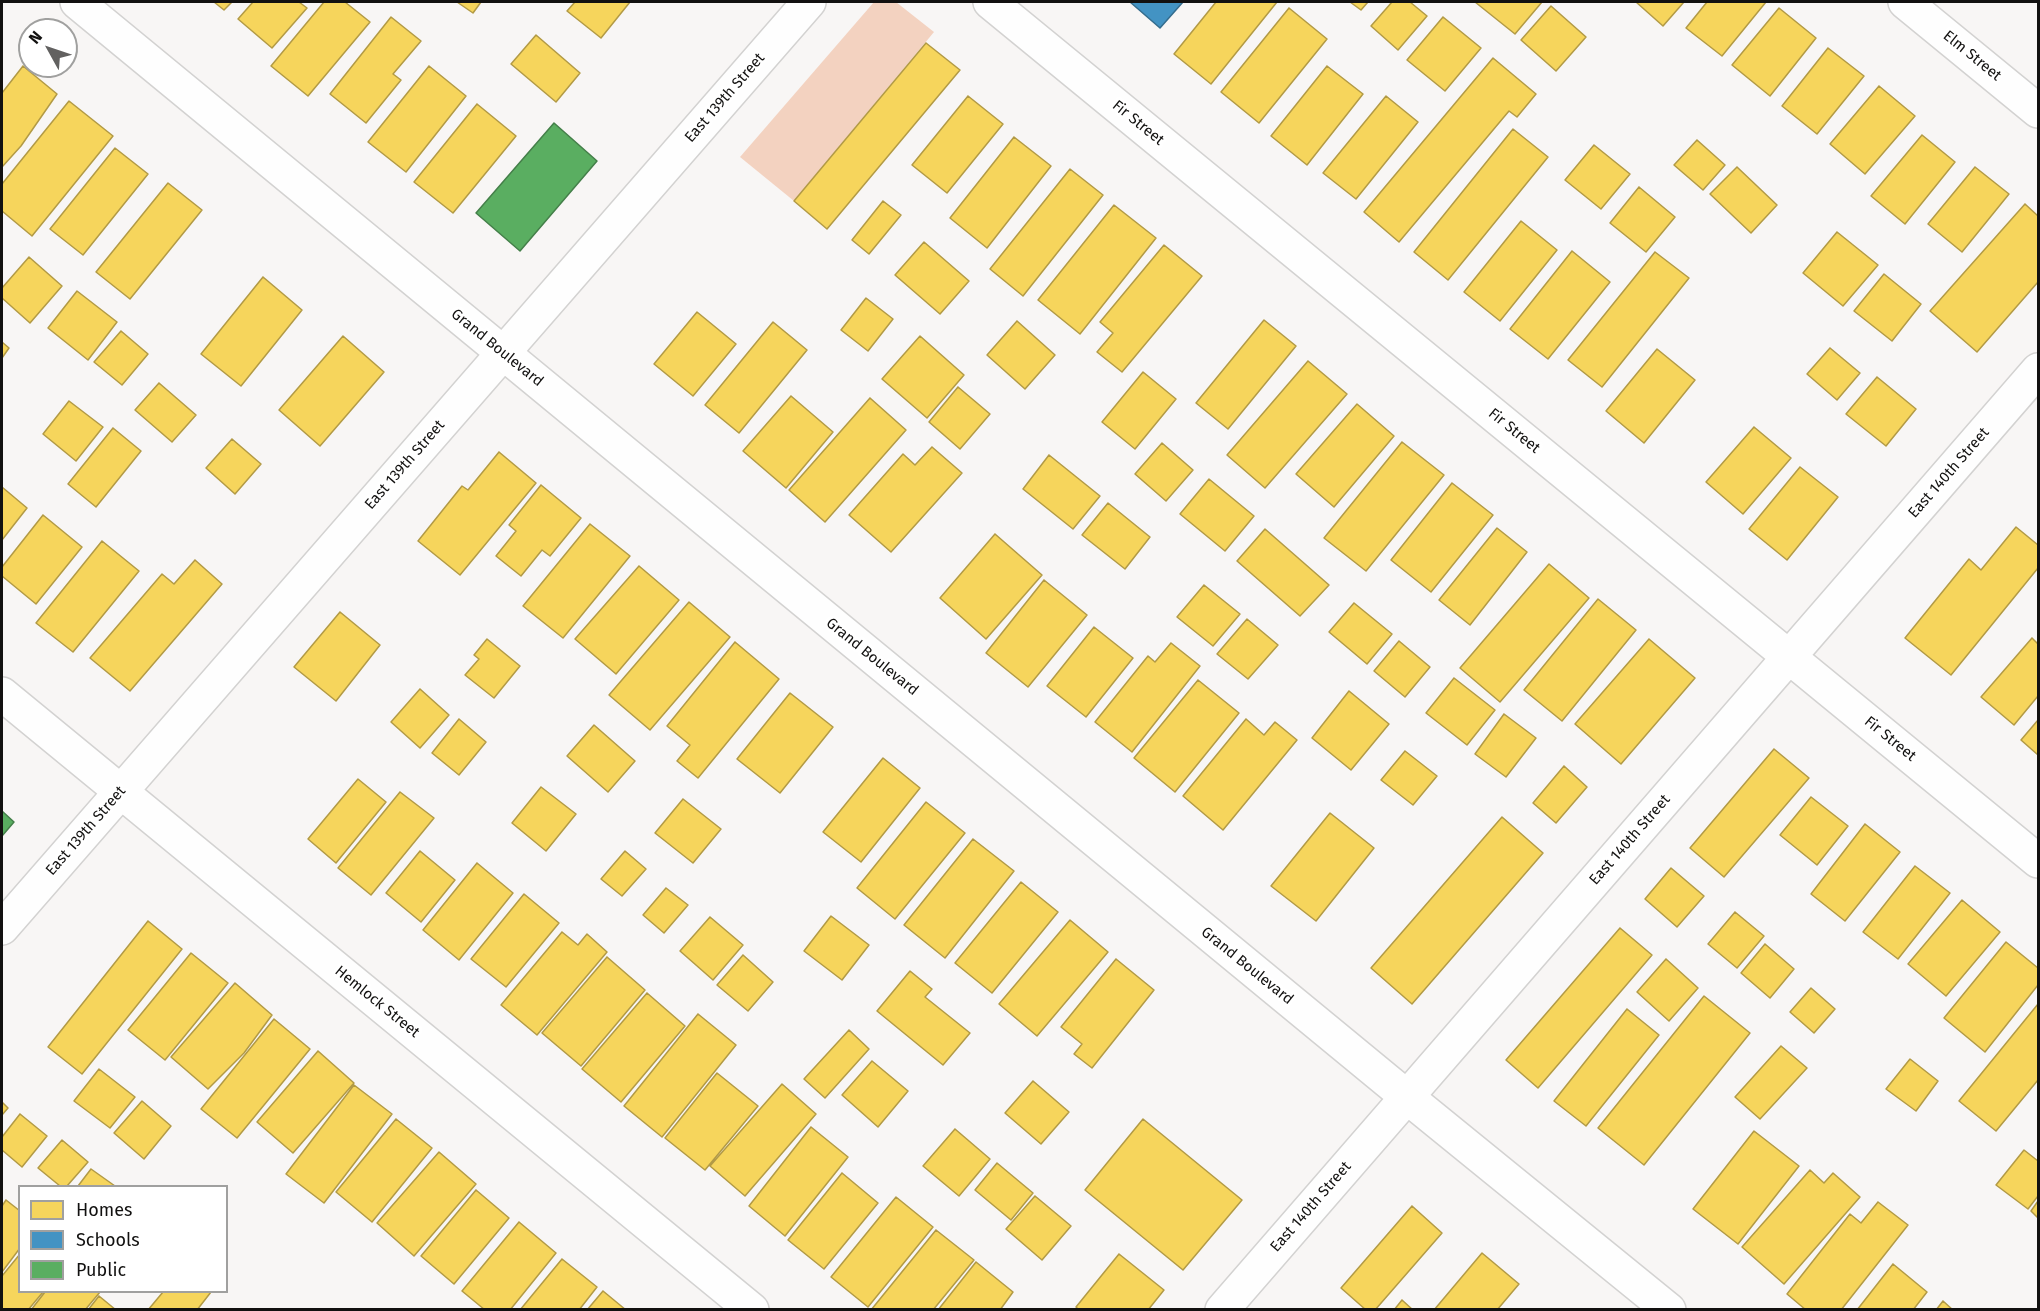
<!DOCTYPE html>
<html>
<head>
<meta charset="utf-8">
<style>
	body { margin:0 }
	#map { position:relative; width:2040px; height:1311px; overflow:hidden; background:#f8f6f5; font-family:"Fira Sans",sans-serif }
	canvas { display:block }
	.frame { position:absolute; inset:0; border:3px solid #121110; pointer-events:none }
	.legend { position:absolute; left:18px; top:1185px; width:210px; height:108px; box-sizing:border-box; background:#fff; border:2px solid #a0a09f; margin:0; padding:8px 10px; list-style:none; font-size:18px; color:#121110 }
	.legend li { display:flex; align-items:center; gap:12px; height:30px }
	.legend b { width:30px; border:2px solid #a0a09f }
	.north { position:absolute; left:18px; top:18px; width:60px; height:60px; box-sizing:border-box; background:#fff; border:2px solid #a0a09f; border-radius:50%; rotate:310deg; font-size:16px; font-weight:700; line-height:24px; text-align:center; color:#121110 }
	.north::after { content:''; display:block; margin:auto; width:21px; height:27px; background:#626160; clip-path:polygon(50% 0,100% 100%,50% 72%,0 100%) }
</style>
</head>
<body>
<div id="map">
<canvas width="2040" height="1311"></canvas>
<div class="frame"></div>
<ul class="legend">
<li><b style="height:16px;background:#f6d55c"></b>Homes</li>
<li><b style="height:16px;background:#4393c3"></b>Schools</li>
<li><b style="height:16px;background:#5aae61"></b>Public</li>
</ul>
<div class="north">N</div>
</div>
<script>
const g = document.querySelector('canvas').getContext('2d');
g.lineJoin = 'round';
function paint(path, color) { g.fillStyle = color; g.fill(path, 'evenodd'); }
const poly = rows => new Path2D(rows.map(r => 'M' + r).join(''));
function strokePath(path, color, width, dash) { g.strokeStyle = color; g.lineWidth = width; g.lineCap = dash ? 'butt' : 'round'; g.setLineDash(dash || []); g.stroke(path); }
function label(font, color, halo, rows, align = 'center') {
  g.font = font + ' "Fira Sans",sans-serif'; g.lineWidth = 6; g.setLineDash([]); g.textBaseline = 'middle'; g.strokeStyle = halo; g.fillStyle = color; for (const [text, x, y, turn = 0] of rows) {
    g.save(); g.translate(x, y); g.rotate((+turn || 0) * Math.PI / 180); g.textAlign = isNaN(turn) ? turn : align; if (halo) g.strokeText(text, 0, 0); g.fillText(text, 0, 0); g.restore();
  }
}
paint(poly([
	[874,2,896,2,934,32,794,201,740,157]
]), '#f3d2c0');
const homes = poly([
	[214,2,232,2,224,10,214,2],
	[253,2,299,2,307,8,272,48,238,19,253,2],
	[324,2,345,2,370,22,308,96,271,66,324,2],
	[457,2,481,2,473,13,457,2],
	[575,2,630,2,601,38,567,11,575,2],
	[1216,2,1277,2,1211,84,1174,54,1216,2],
	[1350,2,1368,2,1361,10,1350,2],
	[1392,2,1410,2,1427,16,1398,50,1371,26,1392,2],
	[1475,2,1542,2,1515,34,1475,2],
	[1636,2,1684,2,1663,26,1636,2],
	[1707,2,1766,2,1722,56,1686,28,1707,2],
	[1551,6,1586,37,1556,71,1521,40,1551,6],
	[1289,8,1327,39,1259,123,1221,92,1289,8],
	[1779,8,1816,38,1770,96,1732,65,1779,8],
	[391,17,421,41,393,74,401,80,366,123,330,94,391,17],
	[1443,17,1481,48,1445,91,1407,60,1443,17],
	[536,35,580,73,556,102,511,64,536,35],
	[926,43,960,70,827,229,794,201,926,43],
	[1828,48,1864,76,1817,134,1782,106,1828,48],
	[1493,58,1536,94,1517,117,1509,111,1399,242,1364,212,1493,58],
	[23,66,57,94,21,146,2,167,2,93,23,66],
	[429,66,466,96,406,172,368,142,429,66],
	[1327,66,1363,94,1307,165,1271,136,1327,66],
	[1879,86,1915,116,1865,174,1830,144,1879,86],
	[968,96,1003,124,947,193,912,165,968,96],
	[1386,96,1418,122,1356,199,1323,173,1386,96],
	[69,101,113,136,32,236,2,211,2,184,69,101],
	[477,104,516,136,453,213,414,182,477,104],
	[1513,129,1548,157,1448,280,1414,252,1513,129],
	[1922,135,1955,162,1905,224,1871,196,1922,135],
	[1014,137,1051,166,987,248,950,218,1014,137],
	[1697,140,1725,165,1703,190,1674,165,1697,140],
	[1594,145,1630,174,1601,209,1565,180,1594,145],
	[115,148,148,174,83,255,50,229,115,148],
	[1737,167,1777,205,1751,233,1710,194,1737,167],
	[1975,167,2009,194,1962,252,1928,224,1975,167],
	[1070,169,1103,195,1023,296,990,269,1070,169],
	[168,183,202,210,130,299,96,272,168,183],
	[1639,187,1675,217,1646,252,1610,223,1639,187],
	[883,201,901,215,869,254,852,240,883,201],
	[2025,204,2038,216,2038,282,1977,352,1930,311,2025,204],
	[1114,205,1156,238,1080,334,1038,300,1114,205],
	[1521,221,1557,250,1500,321,1464,292,1521,221],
	[1837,232,1878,265,1843,306,1803,273,1837,232],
	[924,242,969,281,940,314,895,275,924,242],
	[1164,245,1202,276,1122,372,1097,352,1113,333,1100,322,1164,245],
	[1572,251,1610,282,1548,359,1510,329,1572,251],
	[1655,252,1689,278,1602,387,1568,360,1655,252],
	[29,257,62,286,30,323,2,298,2,288,29,257],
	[1884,274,1921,304,1892,341,1854,311,1884,274],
	[263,277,302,310,241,386,201,354,263,277],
	[77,291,117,322,88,360,48,328,77,291],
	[866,298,893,319,868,351,841,330,866,298],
	[697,312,736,344,693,396,654,364,697,312],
	[1264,320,1296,346,1228,429,1196,403,1264,320],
	[1017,321,1055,355,1025,389,987,355,1017,321],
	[773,322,807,350,739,433,705,405,773,322],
	[121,331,148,354,122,385,94,362,121,331],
	[343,336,384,372,320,446,279,410,343,336],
	[920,336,964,375,927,418,882,379,920,336],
	[2,342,9,348,2,358,2,342],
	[1830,348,1860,373,1837,400,1807,374,1830,348],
	[1657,349,1695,380,1644,443,1606,411,1657,349],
	[1308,361,1347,394,1265,488,1227,455,1308,361],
	[1143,372,1176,399,1135,449,1102,422,1143,372],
	[1877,377,1916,409,1886,446,1846,414,1877,377],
	[159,383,196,415,172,442,135,410,159,383],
	[958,387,990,414,960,449,929,422,958,387],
	[791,396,833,432,786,488,743,451,791,396],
	[870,398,906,430,825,522,789,490,870,398],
	[69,401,103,427,76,461,43,434,69,401],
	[1357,404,1394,436,1334,507,1296,474,1357,404],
	[1754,427,1791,458,1743,514,1706,482,1754,427],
	[113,428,141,451,96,507,68,484,113,428],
	[232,439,261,464,235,494,206,468,232,439],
	[1402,442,1444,475,1366,571,1324,538,1402,442],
	[1162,443,1193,470,1166,501,1135,474,1162,443],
	[932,447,962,473,891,552,849,515,903,454,915,465,932,447],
	[499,452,536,483,460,575,418,541,462,486,468,490,499,452],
	[1049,455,1100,496,1073,529,1023,489,1049,455],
	[1800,467,1838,497,1787,560,1749,529,1800,467],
	[1209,479,1254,516,1225,551,1180,514,1209,479],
	[1452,483,1493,515,1431,592,1391,560,1452,483],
	[541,485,581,518,550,556,542,550,521,576,496,556,516,531,509,525,541,485],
	[2,487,27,508,2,540,2,487],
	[1108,503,1150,537,1125,569,1082,535,1108,503],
	[43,515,82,547,36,604,2,576,2,567,43,515],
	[590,524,630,556,563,638,523,606,590,524],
	[2016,527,2038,545,2038,568,1951,675,1905,638,1969,559,1981,570,2016,527],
	[1497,528,1527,552,1470,625,1439,600,1497,528],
	[1265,529,1329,585,1300,616,1237,561,1265,529],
	[995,534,1042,575,986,639,940,598,995,534],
	[102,541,139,571,73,652,36,623,102,541],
	[195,560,222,584,130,691,90,658,162,574,174,584,195,560],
	[1549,564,1589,598,1500,702,1460,668,1549,564],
	[639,566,679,600,616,674,575,639,639,566],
	[1044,580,1087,615,1028,687,986,653,1044,580],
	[1204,585,1240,614,1213,646,1177,617,1204,585],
	[1598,599,1636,630,1562,721,1524,690,1598,599],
	[689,602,730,637,650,730,609,695,689,602],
	[1354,603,1392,634,1367,664,1329,632,1354,603],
	[340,612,380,645,336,701,294,667,340,612],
	[1247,619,1278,645,1248,679,1217,654,1247,619],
	[1094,627,1133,658,1086,717,1047,686,1094,627],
	[2032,638,2038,644,2038,696,2014,725,1981,697,2032,638],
	[487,639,520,666,494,698,465,675,479,659,474,655,487,639],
	[1649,639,1695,678,1621,764,1575,724,1649,639],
	[1399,641,1430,667,1405,697,1374,671,1399,641],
	[735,642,779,679,698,778,677,761,690,745,667,726,735,642],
	[1171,643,1200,666,1132,752,1095,722,1148,656,1155,662,1171,643],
	[1454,678,1495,710,1467,745,1426,713,1454,678],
	[1198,680,1239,713,1175,792,1134,758,1198,680],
	[420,689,449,715,420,748,391,722,420,689],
	[1349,691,1389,724,1351,770,1312,738,1349,691],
	[790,693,833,727,780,793,737,759,790,693],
	[1504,714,1536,738,1506,777,1475,754,1504,714],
	[459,719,486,742,459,775,432,753,459,719],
	[1246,719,1264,735,1275,722,1297,740,1223,830,1183,796,1246,719],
	[2038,720,2038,755,2021,740,2038,720],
	[594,725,635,761,608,792,567,756,594,725],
	[1774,749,1809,778,1724,877,1690,848,1774,749],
	[1405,751,1437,776,1413,805,1381,780,1405,751],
	[883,758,920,788,861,862,823,832,883,758],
	[1564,766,1587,787,1556,823,1533,803,1564,766],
	[358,779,386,802,336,863,308,839,358,779],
	[541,787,576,814,546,851,512,823,541,787],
	[400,792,434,818,371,895,338,868,400,792],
	[1811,797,1848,826,1817,865,1780,835,1811,797],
	[683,799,721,829,693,863,655,833,683,799],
	[926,802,965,833,895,919,857,888,926,802],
	[1330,813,1374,848,1316,921,1271,886,1330,813],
	[1502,817,1543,853,1412,1004,1371,968,1502,817],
	[1865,824,1900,852,1845,921,1811,894,1865,824],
	[973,839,1014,871,945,958,904,925,973,839],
	[420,851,455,880,421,922,386,893,420,851],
	[625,851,646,869,622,896,601,879,625,851],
	[477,863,513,893,459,960,423,930,477,863],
	[1915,866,1950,893,1898,959,1863,932,1915,866],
	[1671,868,1704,896,1677,927,1645,899,1671,868],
	[1021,882,1058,912,992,993,955,963,1021,882],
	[666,888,688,905,664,933,643,915,666,888],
	[524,894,559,923,506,987,471,959,524,894],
	[1962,900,2000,932,1946,996,1908,964,1962,900],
	[1735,912,1764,936,1737,968,1708,944,1735,912],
	[831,916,869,945,842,980,804,951,831,916],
	[710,917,743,945,713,980,680,951,710,917],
	[1070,920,1108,952,1037,1036,999,1004,1070,920],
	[148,921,182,949,82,1074,48,1047,148,921],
	[1620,928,1652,955,1538,1088,1506,1060,1620,928],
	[562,932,578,945,587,934,607,952,537,1035,501,1005,562,932],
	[2006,942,2038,968,2038,985,1985,1052,1944,1018,2006,942],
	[1765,944,1794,969,1770,998,1741,973,1765,944],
	[191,953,228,983,165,1060,128,1030,191,953],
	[743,955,773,982,748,1011,717,985,743,955],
	[607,957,645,990,581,1066,542,1033,607,957],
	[1116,959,1154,990,1092,1068,1074,1054,1082,1044,1061,1027,1116,959],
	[1666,959,1698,988,1669,1021,1637,992,1666,959],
	[910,971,932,989,925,997,970,1033,943,1065,877,1011,910,971],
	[235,983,272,1015,244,1053,208,1089,171,1057,235,983],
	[1811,988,1835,1009,1814,1033,1790,1012,1811,988],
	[647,993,685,1026,621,1102,582,1069,647,993],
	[1704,996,1750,1033,1644,1165,1598,1128,1704,996],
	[2038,1004,2038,1080,1996,1131,1959,1101,2038,1004],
	[1627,1009,1659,1035,1586,1126,1554,1101,1627,1009],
	[698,1014,736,1045,662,1137,624,1106,698,1014],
	[274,1019,310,1049,237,1138,201,1109,274,1019],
	[849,1030,869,1049,825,1098,804,1079,849,1030],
	[1781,1046,1807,1068,1760,1119,1735,1097,1781,1046],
	[318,1051,354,1083,293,1153,257,1122,318,1051],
	[1910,1059,1938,1081,1916,1111,1886,1089,1910,1059],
	[872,1061,908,1091,878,1127,842,1095,872,1061],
	[99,1069,135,1097,110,1128,74,1101,99,1069],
	[717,1073,758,1106,705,1170,665,1138,717,1073],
	[1033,1081,1069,1112,1041,1144,1005,1113,1033,1081],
	[782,1084,816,1114,745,1196,710,1166,782,1084],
	[354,1085,392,1114,324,1203,286,1174,354,1085],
	[142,1101,171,1126,144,1159,114,1133,142,1101],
	[2,1102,8,1108,2,1115,2,1102],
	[20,1114,47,1136,22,1167,2,1150,2,1137,20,1114],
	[396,1119,432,1148,372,1222,336,1192,396,1119],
	[1143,1119,1242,1200,1183,1270,1085,1190,1143,1119],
	[811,1127,848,1157,785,1236,749,1206,811,1127],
	[955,1129,990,1159,959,1196,923,1166,955,1129],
	[1754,1131,1799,1166,1738,1244,1693,1209,1754,1131],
	[62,1140,88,1162,67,1186,60,1186,38,1168,62,1140],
	[2024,1150,2038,1161,2038,1196,2028,1209,1996,1185,2024,1150],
	[439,1152,476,1184,414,1256,377,1223,439,1152],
	[997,1163,1033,1193,1011,1220,975,1190,997,1163],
	[91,1169,115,1186,78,1186,91,1169],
	[1810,1170,1824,1183,1833,1173,1860,1197,1784,1284,1742,1247,1810,1170],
	[842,1173,878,1203,824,1269,788,1240,842,1173],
	[476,1190,509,1218,454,1284,421,1256,476,1190],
	[1035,1196,1071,1226,1042,1260,1006,1229,1035,1196],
	[896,1197,933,1227,868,1307,831,1277,896,1197],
	[6,1200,20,1211,20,1248,2,1272,2,1206,6,1200],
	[2038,1201,2038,1218,2031,1211,2038,1201],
	[1878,1202,1908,1225,1841,1310,1806,1310,1787,1294,1850,1214,1861,1223,1878,1202],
	[1412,1206,1442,1233,1375,1310,1366,1310,1341,1288,1412,1206],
	[519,1222,556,1253,510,1310,485,1310,462,1291,519,1222],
	[936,1230,974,1260,933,1310,871,1310,936,1230],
	[1482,1253,1519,1284,1497,1310,1434,1310,1482,1253],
	[20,1254,20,1292,43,1292,28,1310,2,1310,2,1276,20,1254],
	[1119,1254,1164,1290,1148,1310,1079,1310,1076,1307,1119,1254],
	[562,1259,597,1287,579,1310,520,1310,562,1259],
	[976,1262,1013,1292,1000,1310,938,1310,976,1262],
	[1893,1264,1927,1292,1913,1310,1857,1310,1893,1264],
	[603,1291,626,1310,587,1310,603,1291],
	[45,1292,100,1292,85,1310,31,1310,45,1292],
	[163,1292,211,1292,197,1310,148,1310,163,1292],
	[99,1296,116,1310,88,1310,99,1296],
	[1402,1300,1413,1310,1394,1310,1402,1300],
	[1943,1301,1953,1310,1936,1310,1943,1301]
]);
paint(homes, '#f6d55c');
strokePath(homes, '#b29a45', 1.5);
const schools = poly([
	[1130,2,1183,2,1160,28,1130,2]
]);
paint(schools, '#4393c3');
strokePath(schools, '#346c8d', 1.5);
const public = poly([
	[554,123,597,161,520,251,476,213,554,123],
	[2,811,14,822,2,836,2,811]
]);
paint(public, '#5aae61');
strokePath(public, '#447f49', 1.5);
const minor = poly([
	[77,2,1407,1097,1669,1310],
	[990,2,2038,861],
	[1905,2,2038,111],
	[2,694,752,1310],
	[2,928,809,2],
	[1222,1310,2038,370]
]);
strokePath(minor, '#d3d2d1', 36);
strokePath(minor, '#fefefe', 33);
label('15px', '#121110', '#fff', [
	["Elm Street",1972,56,39],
	["East 139th Street",725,98,-49],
	["Fir Street",1138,123,39],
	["Grand Boulevard",497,348,39],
	["Fir Street",1514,431,39],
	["East 139th Street",405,465,-49],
	["East 140th Street",1949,473,-49],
	["Grand Boulevard",872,657,39],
	["Fir Street",1890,739,39],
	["East 139th Street",86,831,-49],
	["East 140th Street",1630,840,-49],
	["Grand Boulevard",1247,966,39],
	["Hemlock Street",377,1002,39],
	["East 140th Street",1311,1207,-49]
]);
</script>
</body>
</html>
